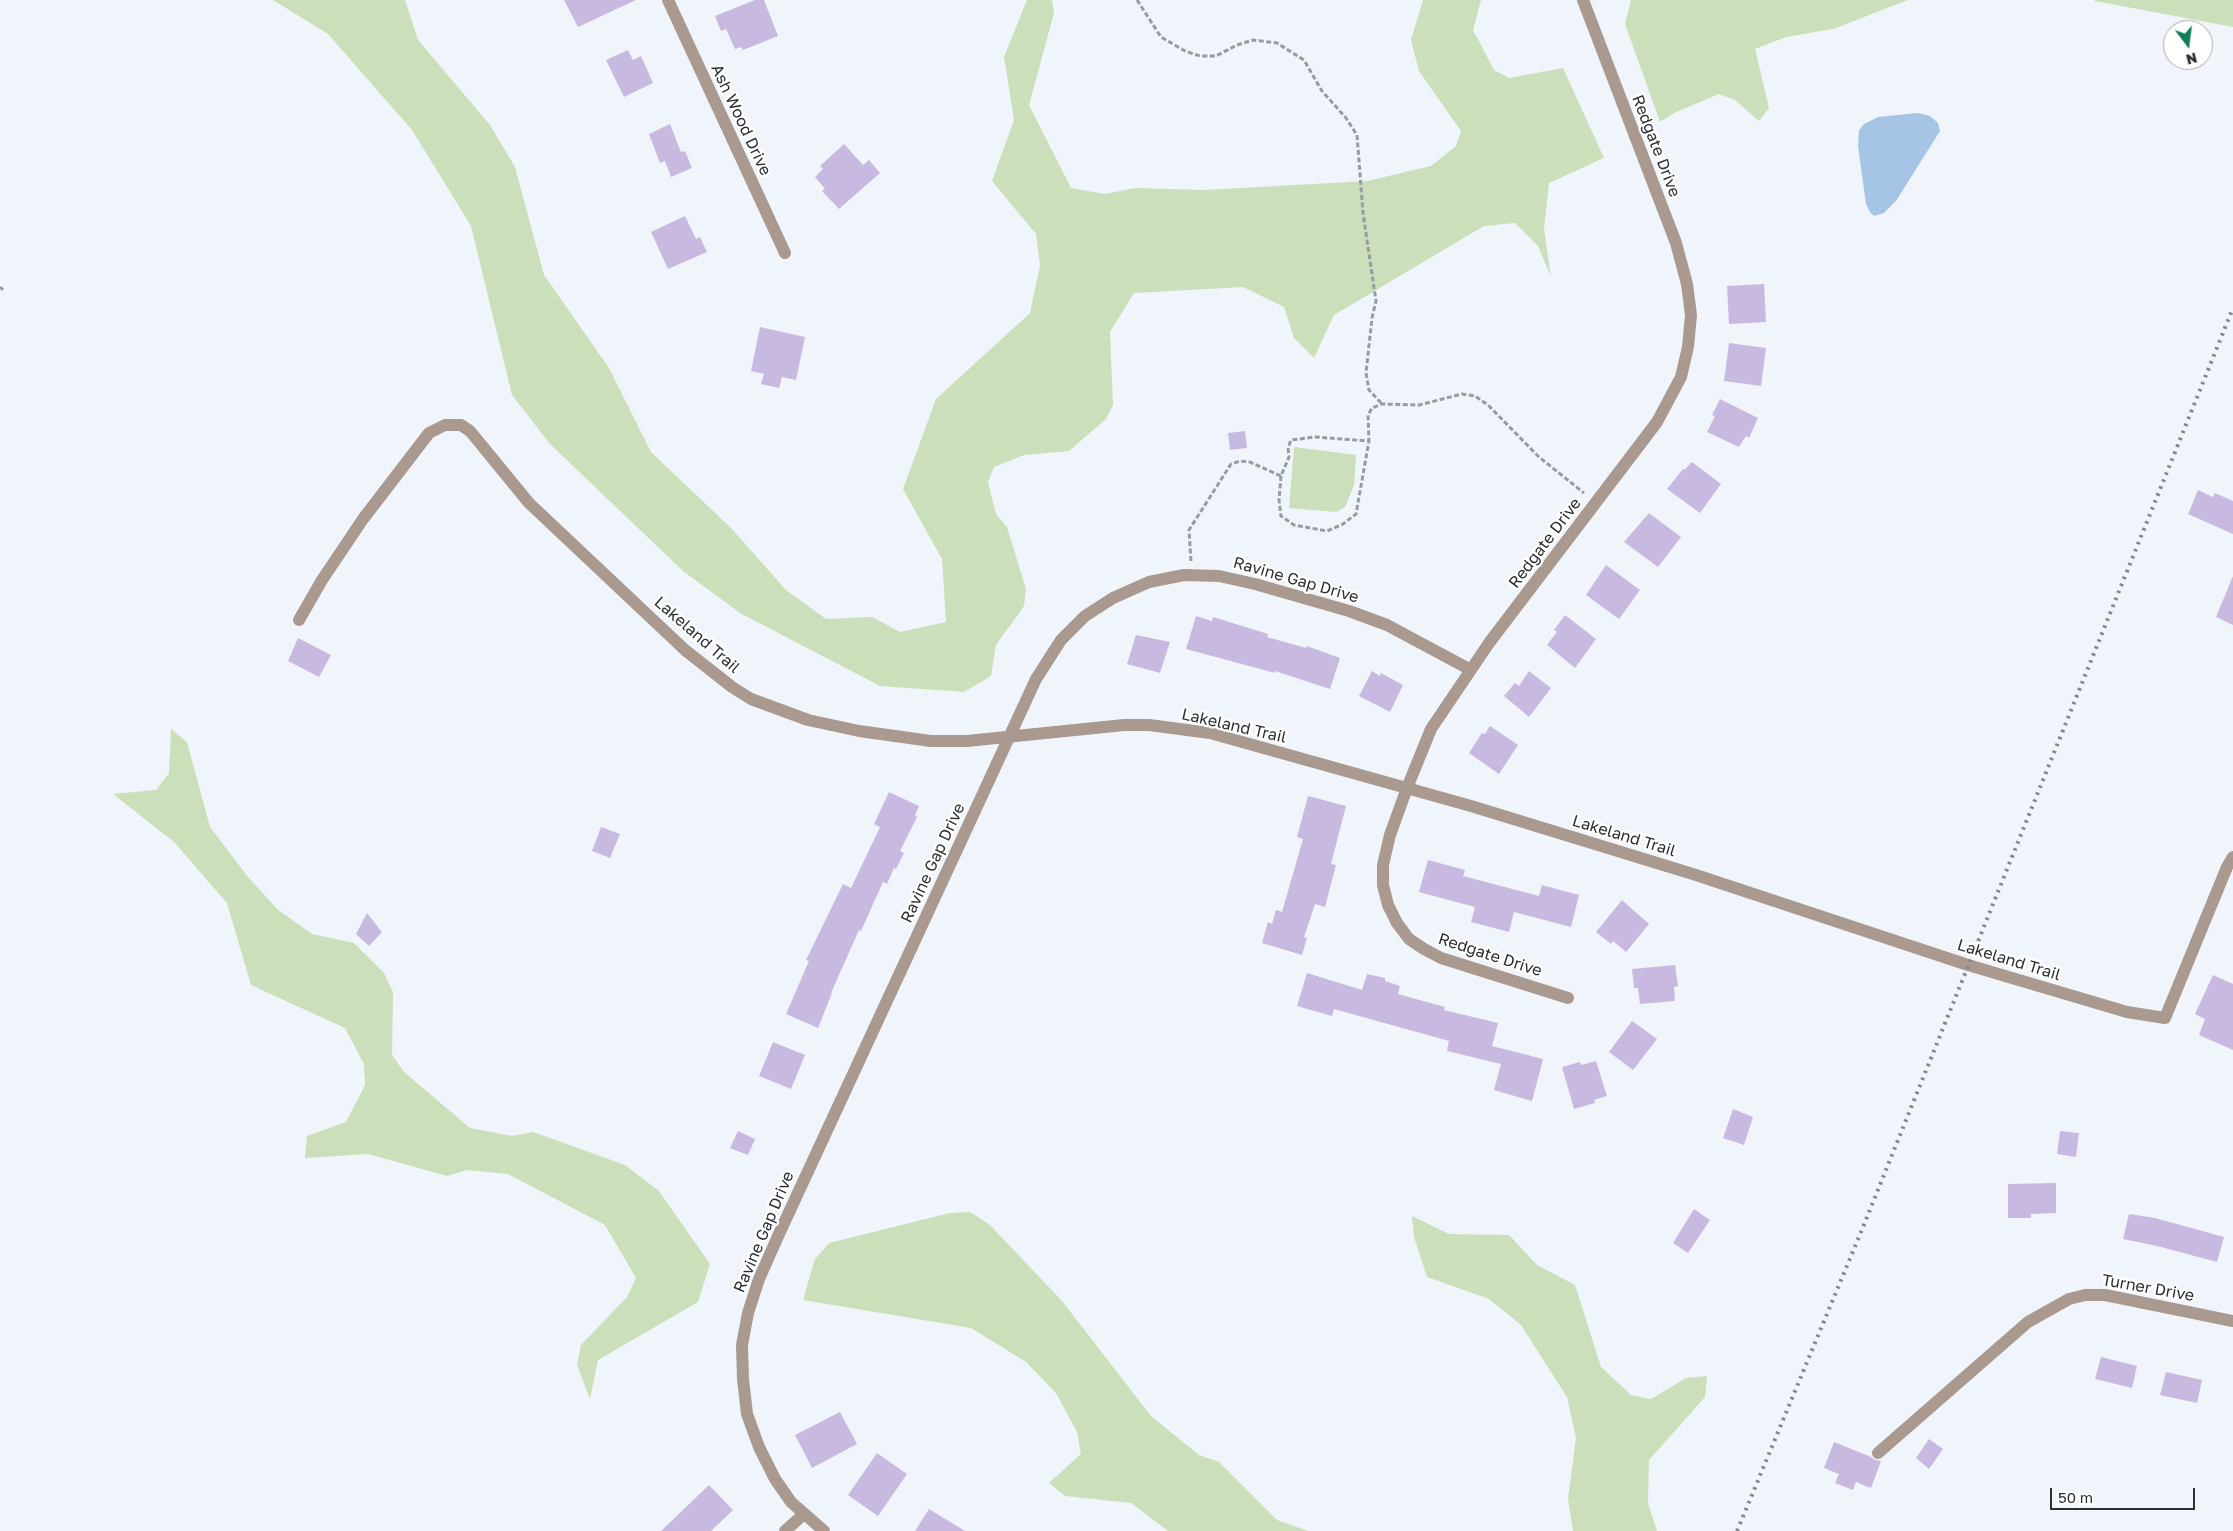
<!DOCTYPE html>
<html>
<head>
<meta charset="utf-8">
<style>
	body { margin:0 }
	#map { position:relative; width:2233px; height:1531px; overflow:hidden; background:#f0f5fc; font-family:"Golos Text",sans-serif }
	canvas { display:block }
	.north { position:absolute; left:2163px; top:20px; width:50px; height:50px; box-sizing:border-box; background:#fff; border:1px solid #aaabac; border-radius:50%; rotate:165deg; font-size:14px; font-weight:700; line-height:20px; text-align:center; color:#2b2d2f }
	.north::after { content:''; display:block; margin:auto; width:18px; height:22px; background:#127d58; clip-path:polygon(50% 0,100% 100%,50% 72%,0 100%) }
	.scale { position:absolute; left:2050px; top:1488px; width:145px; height:22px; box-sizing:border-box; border:2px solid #2b2d2f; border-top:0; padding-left:6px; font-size:15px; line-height:18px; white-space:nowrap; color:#2b2d2f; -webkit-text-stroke:4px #fff; paint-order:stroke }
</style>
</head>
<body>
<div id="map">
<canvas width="2233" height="1531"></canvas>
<div class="north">N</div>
<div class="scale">50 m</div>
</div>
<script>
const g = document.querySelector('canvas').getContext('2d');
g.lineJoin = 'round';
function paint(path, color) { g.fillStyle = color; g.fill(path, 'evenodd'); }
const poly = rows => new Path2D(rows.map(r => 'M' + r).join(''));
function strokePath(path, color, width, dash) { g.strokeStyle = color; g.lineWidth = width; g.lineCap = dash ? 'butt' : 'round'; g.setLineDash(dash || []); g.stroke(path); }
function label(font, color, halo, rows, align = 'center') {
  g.font = font + ' "Golos Text",sans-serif'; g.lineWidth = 4.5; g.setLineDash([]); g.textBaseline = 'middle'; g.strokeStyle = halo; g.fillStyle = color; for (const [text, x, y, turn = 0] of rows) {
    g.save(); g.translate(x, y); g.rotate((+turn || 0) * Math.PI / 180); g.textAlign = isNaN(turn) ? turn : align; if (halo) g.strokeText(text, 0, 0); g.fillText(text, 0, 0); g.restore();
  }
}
paint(poly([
	[273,0,405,0,418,40,490,125,515,167,544,275,609,368,651,452,731,528,786,590,826,619,872,617,900,632,946,622,942,559,903,489,936,399,1030,313,1040,265,1036,234,992,181,1014,120,1004,57,1027,0,1052,0,1054,13,1029,105,1071,188,1105,194,1135,188,1204,190,1367,181,1431,166,1456,146,1461,131,1419,71,1411,40,1423,0,1481,0,1473,30,1494,70,1509,78,1563,68,1604,158,1549,183,1544,229,1551,277,1538,246,1515,223,1484,226,1334,315,1314,358,1294,338,1284,307,1243,287,1134,293,1110,332,1113,405,1106,419,1069,451,1024,455,994,467,988,482,996,514,1007,527,1026,589,1024,606,996,645,991,676,964,692,880,686,740,613,683,571,550,444,512,395,471,226,412,130,328,34],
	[1631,0,1908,0,1833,29,1786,37,1755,49,1769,108,1759,121,1735,100,1719,94,1674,113,1660,122,1625,24],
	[2094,0,2233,0,2233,27,2095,1],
	[1294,447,1356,455,1354,485,1345,507,1336,512,1289,508],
	[171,729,187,742,210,827,248,877,277,909,312,934,354,943,384,973,393,992,392,1055,404,1072,470,1128,512,1136,533,1132,625,1165,659,1191,710,1264,698,1302,598,1360,590,1399,577,1365,581,1345,627,1297,636,1278,605,1225,508,1174,467,1170,447,1176,368,1154,305,1158,307,1136,346,1122,365,1085,364,1064,345,1028,251,985,227,903,174,842,113,794,156,790,169,773],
	[970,1212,989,1224,1062,1301,1151,1416,1199,1455,1219,1462,1277,1520,1308,1531,1168,1531,1131,1503,1065,1496,1049,1483,1081,1454,1077,1432,1056,1393,1026,1362,971,1328,803,1300,815,1259,829,1243,950,1213],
	[1412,1216,1449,1234,1509,1235,1537,1265,1575,1285,1601,1367,1631,1395,1651,1399,1686,1378,1707,1376,1705,1397,1649,1460,1648,1503,1657,1531,1573,1531,1568,1499,1576,1438,1567,1397,1521,1325,1489,1299,1427,1277,1414,1237]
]), '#cbdfba');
paint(poly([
	[1918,113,1930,116,1938,123,1940,131,1896,201,1884,213,1874,216,1870,212,1866,204,1858,146,1859,130,1864,124,1878,117]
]), '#a6c4e5');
paint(poly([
	[564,0,636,0,578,27],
	[755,0,764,0,778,36,743,50,741,47,735,49,726,29,721,31,715,16],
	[628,50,633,60,641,56,653,83,624,97,606,60],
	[670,124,681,152,685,151,692,168,671,177,665,161,660,163,649,134],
	[844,144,863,165,869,160,880,173,839,209,822,191,825,189,815,177,823,169,820,166],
	[685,216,696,239,700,237,707,252,668,269,651,232],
	[1764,284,1766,322,1729,324,1727,286],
	[760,327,805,337,796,380,782,377,779,388,761,384,764,374,751,371],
	[1729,343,1766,348,1761,386,1724,381],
	[1720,399,1758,418,1749,438,1746,436,1739,447,1707,432,1715,416,1712,415],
	[1245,431,1247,448,1230,450,1228,433],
	[1692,462,1721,484,1700,513,1667,489,1683,469,1685,469],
	[2198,490,2213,497,2215,493,2233,501,2233,534,2188,514],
	[1649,513,1681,537,1658,567,1624,542],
	[1606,565,1640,590,1619,619,1586,595],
	[2233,576,2233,625,2216,617],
	[1565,615,1596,639,1575,668,1547,645,1557,632,1554,630],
	[1196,616,1212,621,1213,617,1268,634,1267,637,1306,648,1307,646,1340,658,1330,689,1275,671,1275,673,1186,649],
	[1136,635,1170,642,1160,673,1127,664],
	[298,638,331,655,319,677,288,661],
	[1372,671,1380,676,1381,673,1403,685,1390,712,1359,696],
	[1529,671,1551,688,1529,717,1504,696,1515,683,1519,686],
	[1490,726,1518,745,1499,774,1469,753,1482,733,1485,734],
	[889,792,919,806,915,815,917,817,900,851,904,853,896,869,894,868,887,884,883,882,861,931,859,930,831,993,832,993,818,1028,786,1014,809,961,806,960,843,884,851,888,880,827,874,824],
	[1308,796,1346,806,1331,864,1336,865,1325,907,1315,904,1304,937,1307,938,1302,955,1262,943,1268,922,1272,924,1276,910,1282,912,1303,839,1297,837],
	[601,827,620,834,610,858,592,851],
	[1428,860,1465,870,1463,876,1539,896,1542,885,1579,895,1571,927,1514,912,1509,932,1471,922,1475,907,1419,892],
	[1622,900,1649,924,1626,952,1613,941,1611,944,1596,932],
	[367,913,382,932,369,946,356,934],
	[1675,965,1678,986,1674,987,1675,1001,1640,1004,1638,988,1634,988,1632,969],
	[1307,973,1362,990,1367,974,1385,978,1385,981,1400,986,1398,994,1445,1007,1444,1010,1498,1023,1492,1046,1543,1059,1532,1101,1494,1090,1501,1064,1447,1051,1449,1041,1334,1009,1332,1016,1297,1006],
	[2213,975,2233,984,2233,1050,2199,1035,2205,1019,2195,1014],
	[1632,1021,1657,1039,1633,1070,1609,1052],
	[773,1042,805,1055,791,1089,759,1076],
	[1596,1061,1607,1096,1594,1100,1595,1103,1574,1109,1562,1067,1580,1062,1581,1065],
	[1733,1109,1753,1117,1744,1145,1723,1138],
	[738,1131,755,1139,748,1155,730,1148],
	[2060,1131,2079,1133,2076,1157,2057,1154],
	[2056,1183,2056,1213,2031,1214,2031,1218,2008,1218,2008,1184],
	[1694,1209,1710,1220,1688,1253,1673,1243],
	[2129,1214,2155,1218,2224,1237,2217,1262,2157,1246,2123,1239],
	[2101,1357,2137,1366,2132,1388,2095,1379],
	[2166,1372,2202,1380,2197,1403,2160,1395],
	[840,1412,857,1444,812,1468,795,1435],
	[1929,1439,1943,1449,1929,1469,1916,1458],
	[1834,1442,1871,1457,1875,1460,1881,1461,1871,1488,1856,1482,1853,1490,1835,1483,1839,1474,1824,1468],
	[877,1453,907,1474,878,1516,848,1495],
	[709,1485,733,1510,711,1531,661,1531],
	[929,1509,965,1531,915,1531]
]), '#c8b9e0');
strokePath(poly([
	[1137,0,1161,37,1185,51,1200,56,1216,56,1237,45,1253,40,1277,43,1304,60,1322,91,1346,118,1357,135,1363,213,1376,301,1372,318,1366,373,1369,390,1382,404],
	[0,287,3,290],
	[1281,476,1279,500,1281,516,1294,525,1327,531,1343,524,1356,514,1369,441],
	[1191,561,1189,530,1231,464,1240,461,1250,462,1281,476,1289,457,1288,448,1291,440,1315,437,1369,441,1368,415,1372,408,1382,404,1419,405,1462,394,1475,396,1488,405,1539,457,1584,493]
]), '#989ba0', 3, [5, 2.5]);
strokePath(poly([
	[668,0,785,253],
	[299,620,322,580,363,519,429,433,445,425,461,425,470,431,529,503,685,650,732,687,751,699,808,720,859,731,931,741,967,741,1124,725,1149,725,1210,733,1471,806,1696,875,1968,965,2127,1012,2165,1018,2227,867,2233,857],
	[1568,998,1441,958,1424,949,1409,939,1397,923,1388,905,1383,885,1383,865,1390,835,1407,788,1431,729,1489,643,1657,422,1681,377,1688,347,1691,315,1687,284,1676,243,1583,0],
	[1878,1453,2028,1322,2069,1299,2085,1295,2105,1295,2233,1321],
	[785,1531,804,1514],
	[824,1531,791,1502,775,1479,759,1447,747,1414,743,1379,742,1345,748,1313,759,1279,779,1234,1036,679,1061,640,1085,616,1113,598,1149,582,1184,575,1219,576,1255,584,1349,611,1387,625,1471,670]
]), '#aa998e', 12);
strokePath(poly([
	[1737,1531,1861,1232,2233,308]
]), '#83868a', 4, [2.5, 5]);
label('16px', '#2b2d2f', '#fff', [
	["Ash Wood Drive",741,120,65],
	["Redgate Drive",1656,146,69],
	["Redgate Drive",1545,543,-53],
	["Ravine Gap Drive",1296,580,16],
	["Lakeland Trail",697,635,41],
	["Lakeland Trail",1234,726,13],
	["Lakeland Trail",1624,836,17],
	["Ravine Gap Drive",933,863,-65],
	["Redgate Drive",1490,955,18],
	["Lakeland Trail",2009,960,17],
	["Ravine Gap Drive",764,1232,-67],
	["Turner Drive",2148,1288,10]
]);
</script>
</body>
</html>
